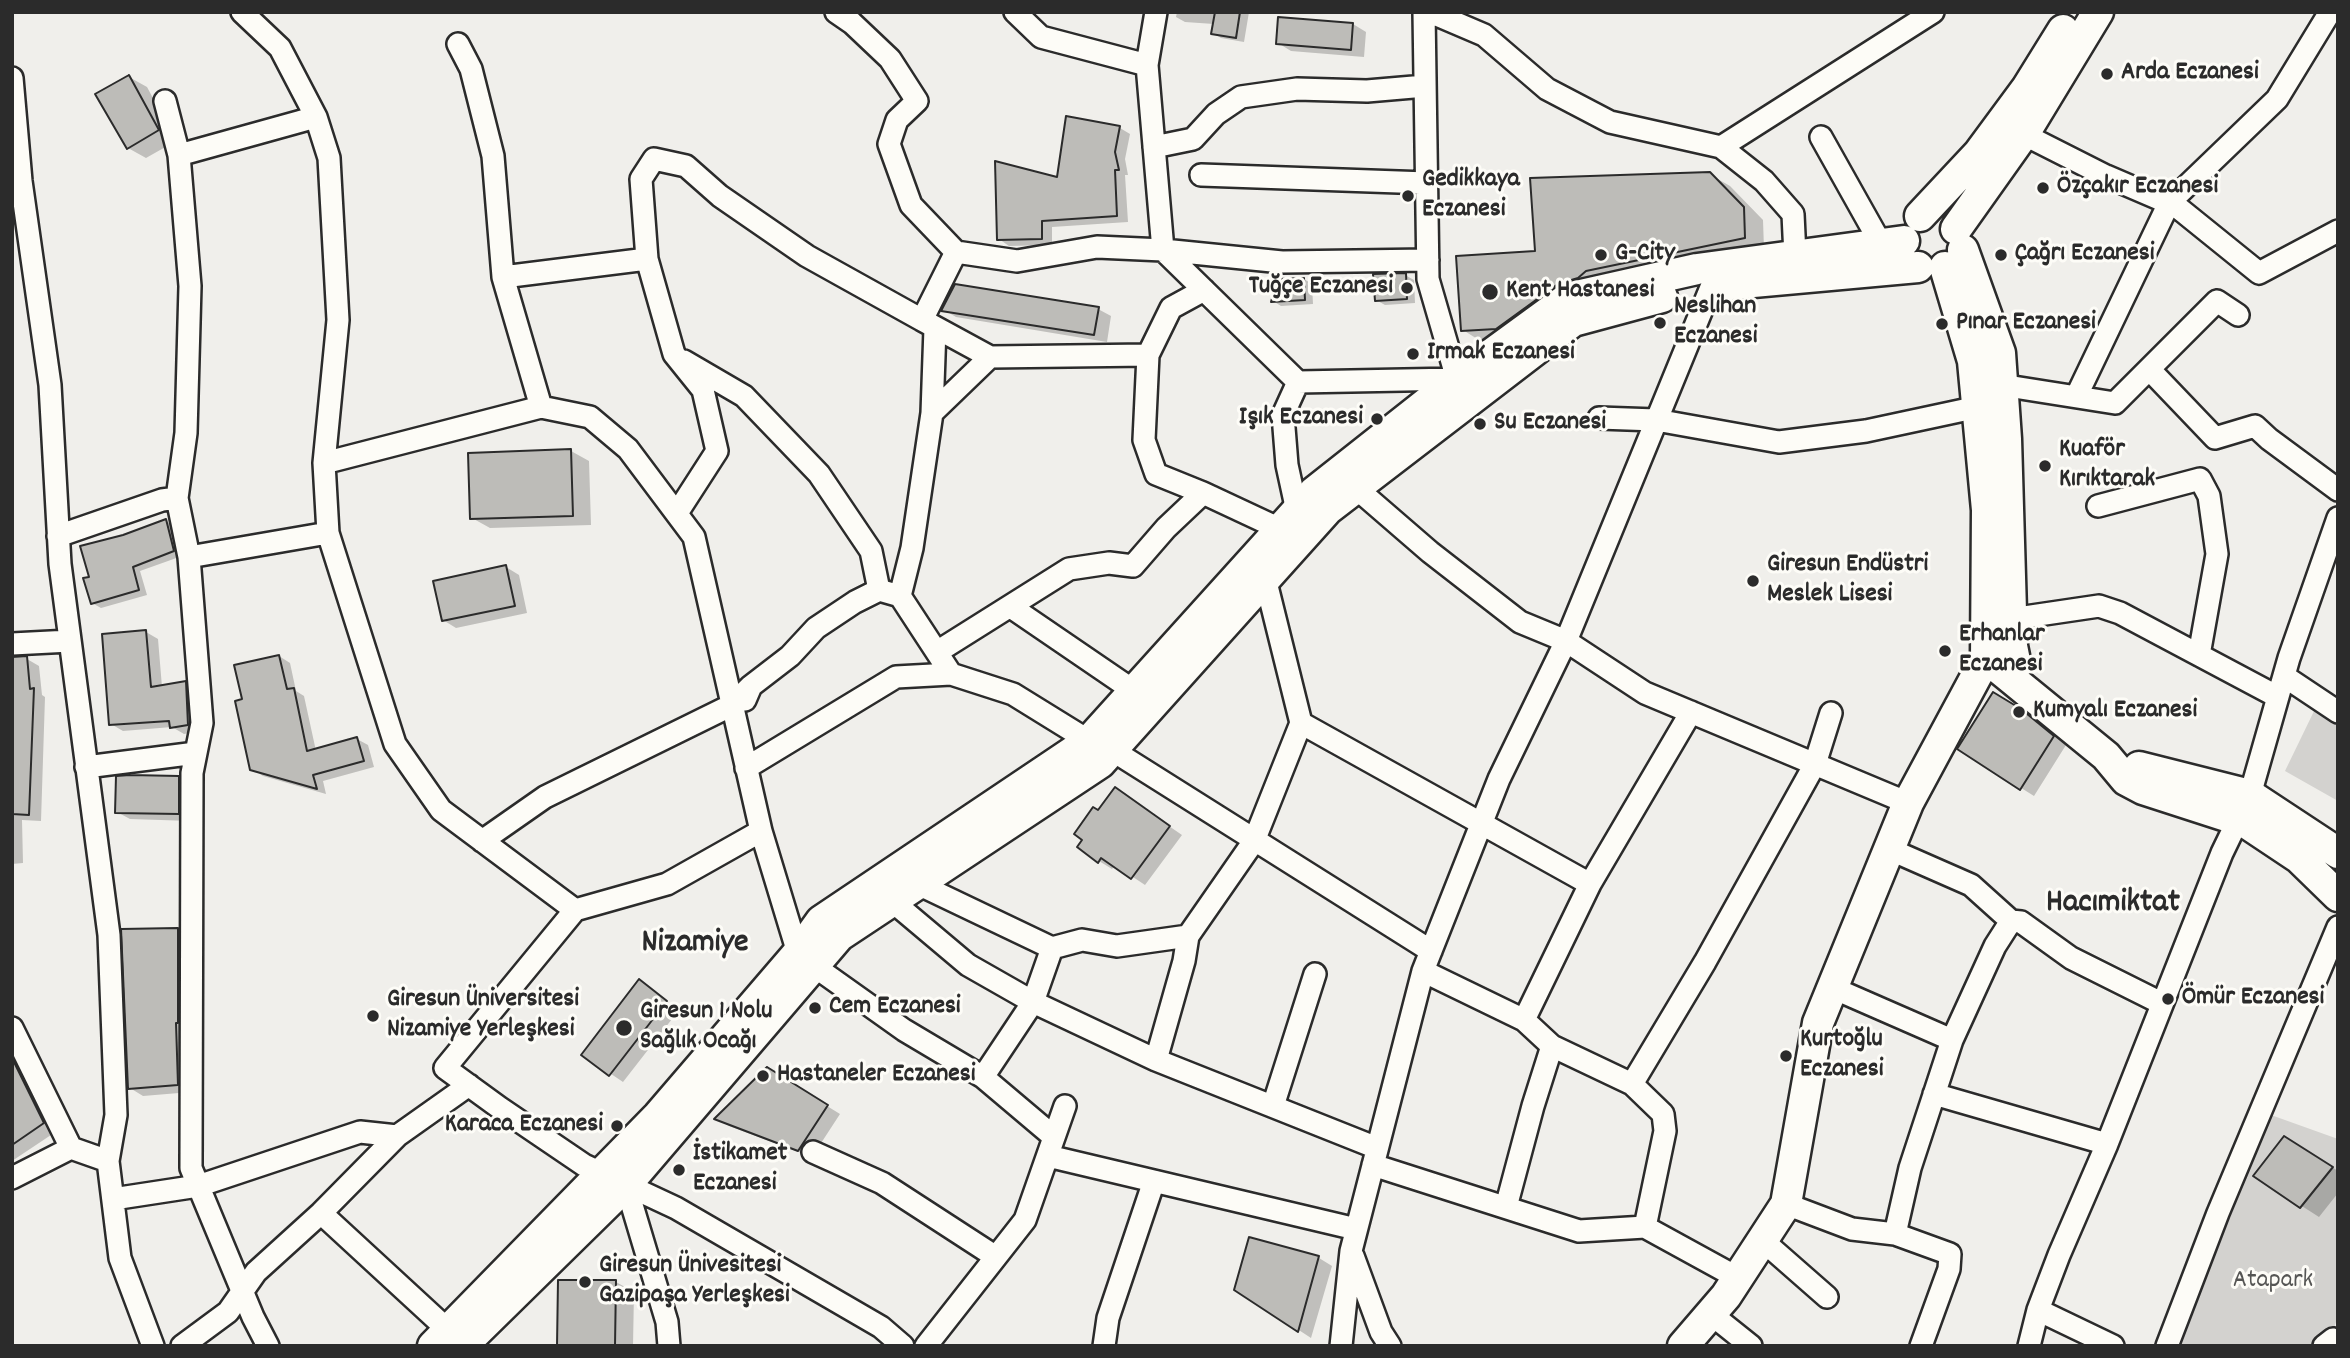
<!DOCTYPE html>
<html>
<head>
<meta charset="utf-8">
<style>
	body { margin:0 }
	#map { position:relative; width:2350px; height:1358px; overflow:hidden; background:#f0efeb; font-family:Dekko,sans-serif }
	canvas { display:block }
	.frame { position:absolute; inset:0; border:14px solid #2b2b2b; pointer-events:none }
</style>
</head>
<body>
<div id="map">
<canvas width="2350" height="1358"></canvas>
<div class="frame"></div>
</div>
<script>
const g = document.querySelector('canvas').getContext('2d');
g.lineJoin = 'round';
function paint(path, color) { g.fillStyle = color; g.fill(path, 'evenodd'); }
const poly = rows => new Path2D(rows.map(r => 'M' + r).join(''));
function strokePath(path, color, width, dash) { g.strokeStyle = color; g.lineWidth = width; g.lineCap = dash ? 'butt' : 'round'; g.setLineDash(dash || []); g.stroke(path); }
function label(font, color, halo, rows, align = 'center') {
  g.font = font + ' Dekko,sans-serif'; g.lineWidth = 6; g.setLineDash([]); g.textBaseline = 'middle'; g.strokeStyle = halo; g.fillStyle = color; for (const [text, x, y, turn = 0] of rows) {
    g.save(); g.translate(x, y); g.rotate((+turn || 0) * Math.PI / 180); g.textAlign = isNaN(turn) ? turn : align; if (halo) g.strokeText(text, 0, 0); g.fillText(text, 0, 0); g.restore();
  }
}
paint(poly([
	[2316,707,2338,722,2338,801,2285,771],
	[2271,1115,2338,1139,2338,1316,2328,1346,2178,1346]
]), '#d3d2cf');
paint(poly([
	[1177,12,1249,12,1244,42,1221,38,1213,33,1214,24,1185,22,1176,17],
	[1353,24,1366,32,1364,57,1291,51,1278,43],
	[129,77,147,87,176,141,146,158,128,148],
	[1120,128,1130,134,1125,159,1128,175,1125,175,1128,222,1052,227,1052,245,1009,246,999,239,1058,179],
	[1709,174,1730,186,1763,220,1764,249,1516,339,1482,342,1463,330,1537,253],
	[1405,275,1414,280,1415,303,1385,305,1376,300],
	[1304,279,1312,284,1313,304,1281,306,1273,301],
	[1098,309,1111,316,1107,342,956,317,944,310],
	[571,451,589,461,591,525,490,528,472,518],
	[166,521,174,526,182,556,140,571,147,595,101,608,92,603,91,578,123,537],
	[506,567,519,575,527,613,456,628,443,620],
	[146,632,158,639,162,687,185,683,197,690,200,731,184,734,172,727,123,731,111,724],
	[279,656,290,663,296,691,304,696,316,751,357,739,368,745,374,767,323,781,326,794,263,776,252,769,244,700],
	[27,659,39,666,42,695,45,697,41,821,22,820,23,863,12,864,12,660],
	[2007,702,2035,719,2066,745,2034,796,1959,749],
	[178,778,192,785,191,821,130,819,117,812],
	[1115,789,1182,835,1145,885,1115,865,1112,869,1099,861,1079,847,1099,812],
	[178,929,191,937,191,1092,143,1096,130,1088,123,931],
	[640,982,679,1010,623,1082,583,1055],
	[20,1076,33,1084,57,1131,12,1161,12,1082],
	[780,1077,840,1114,812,1157,729,1126,717,1119],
	[2302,1148,2338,1171,2338,1193,2319,1217,2255,1176],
	[1250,1239,1319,1258,1332,1266,1311,1338,1236,1289],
	[616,1282,634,1292,633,1346,508,1346,558,1345]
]), '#0003');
const building = poly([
	[1215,12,1240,12,1236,38,1211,34,1215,12],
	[1278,17,1353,23,1351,50,1276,44,1278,17],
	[129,75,159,130,127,149,95,94,129,75],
	[1066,116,1120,126,1115,152,1119,170,1115,170,1117,216,1042,221,1042,239,997,240,995,161,1057,177,1066,116],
	[1710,172,1744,207,1745,238,1586,271,1578,278,1558,284,1496,329,1461,331,1456,256,1535,251,1530,178,1710,172],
	[1406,273,1407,299,1375,301,1373,274,1406,273],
	[1304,278,1305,300,1271,302,1277,279,1304,278],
	[955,284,1099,307,1094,335,941,311,955,284],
	[571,449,573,516,470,519,468,453,571,449],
	[166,519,174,551,133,567,139,590,91,604,83,578,89,577,80,546,123,535,166,519],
	[506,565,515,606,442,621,433,581,506,565],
	[146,630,151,687,186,681,188,725,170,728,169,721,109,725,102,634,146,630],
	[279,655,287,689,294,688,307,751,357,737,364,761,313,775,317,789,250,770,235,701,242,699,234,665,279,655],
	[27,656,30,689,34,688,29,815,12,814,12,657,27,656],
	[1993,692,2021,709,2054,736,2020,790,1957,749,1993,692],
	[130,775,179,776,179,814,115,813,116,776,130,775],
	[1115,787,1170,826,1131,879,1101,858,1098,863,1077,847,1082,840,1074,834,1093,807,1098,810,1115,787],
	[178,928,178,1023,176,1023,178,1085,128,1089,121,929,178,928],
	[639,979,667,1001,609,1076,581,1055,639,979],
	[12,1058,44,1123,12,1145,12,1058],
	[767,1067,828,1105,798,1151,714,1119,767,1067],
	[2284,1136,2333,1167,2300,1208,2253,1176,2284,1136],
	[1249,1237,1319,1256,1298,1332,1234,1290,1249,1237],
	[558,1280,616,1280,615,1346,557,1346,558,1280]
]);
paint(building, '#bdbcb8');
strokePath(building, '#2b2b2b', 2);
const street = poly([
	[242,12,280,48,316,117,329,158,338,320,324,463,328,533],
	[836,12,852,23,890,59,917,101,897,120,889,144,911,205,956,252],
	[1015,12,1041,37,1147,65],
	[1156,12,1147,65,1163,250,1298,382,1457,379,1428,279,1424,12],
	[1430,12,1484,35,1547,89,1610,122,1721,147,1764,181,1793,214,1795,256,1799,270],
	[458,44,471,69,493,156,503,277,541,407,590,417,628,449,694,537,761,831,798,953],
	[12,78,21,181,50,385,60,564,109,935,116,1115,108,1161,120,1258,153,1346],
	[165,101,179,155,190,286,186,433,177,498,189,557,202,723,192,773,191,1168,253,1317,268,1346],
	[2023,134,2106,176,2176,206,2259,273,2338,231],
	[1821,137,1881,244],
	[1154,147,1193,139,1216,114,1241,97,1297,89,1367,91,1425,86],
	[1721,147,1933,12],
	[179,155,316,117],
	[1201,175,1427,183],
	[503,277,647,259],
	[1204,290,1171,308,1148,355,990,357,922,320,956,252,1017,261,1097,247,1163,250,1282,262,1428,260],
	[1148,355,1144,440,1156,474,1203,493],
	[684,361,744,396,819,474,871,551,879,590,900,596],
	[2149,369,2215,438,2255,426,2269,439,2338,490],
	[2001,385,2115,403,2217,301,2238,315],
	[2077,395,2169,203,2277,99,2330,12],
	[932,413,935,328],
	[1599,418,1656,420,1779,442,1866,431,1978,407],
	[324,463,541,407],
	[1356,488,1430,552,1520,622,1566,641,1645,693,1908,803],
	[2098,506,2200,479,2209,496,2217,554,2199,655],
	[1297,511,1287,465,1283,415,1298,382],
	[677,513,717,451,703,390,674,354,647,259,641,179,654,159,686,166,720,196,807,256,922,320],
	[58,536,162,500,177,498],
	[189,557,328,533,395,744,441,810,575,910,667,884,761,831],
	[1011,607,1134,691],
	[2011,619,2099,606,2120,613,2278,697],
	[12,644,70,641],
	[937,652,1069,569,1109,563,1133,566,1166,528,1203,493,1280,529],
	[951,674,1013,694,1089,741],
	[2284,676,2338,712],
	[745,700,751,686,790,656,816,628,855,602,879,590],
	[1301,723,1590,884],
	[1112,750,1431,951],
	[86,767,196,753],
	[746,768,896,677,951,674,900,596,912,548,932,413,990,357],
	[482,841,545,797,732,705,751,686],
	[1889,849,1971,885,2011,921,2021,922,2071,958,2161,1003],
	[918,884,1052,948,1082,940,1117,946,1188,936],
	[892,901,968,965,1033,1002,1156,1060,1377,1148],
	[575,910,445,1068,500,1108,584,1165,676,1208,881,1327,903,1346],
	[814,966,904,1030,983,1077,1054,1137],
	[1423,971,1524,1020,1552,1046,1632,1084,1663,1114,1665,1131,1645,1227],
	[1833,988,1952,1040],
	[1524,1020,1590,884,1691,712],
	[12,1028,71,1148],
	[1156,1060,1184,961,1188,936,1254,841,1301,723,1265,578],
	[983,1077,1033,1002,1052,948],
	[1632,1084,1705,962,1815,764,1831,713],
	[1934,1094,2107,1144],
	[1273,1106,1315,974],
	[813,1152,882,1183,996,1257],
	[1048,1156,1356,1229],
	[1373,1165,1579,1231,1645,1227,1738,1278],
	[12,1178,71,1148,108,1161],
	[626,1185,667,1322,669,1346],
	[113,1199,198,1186,360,1132,397,1136],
	[1786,1204,1852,1229,1895,1234,1950,1254,1949,1269,1921,1346],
	[1506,1207,1533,1106,1552,1046],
	[321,1213,448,1330],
	[1895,1234,1910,1168,1952,1040,1995,946,2011,921],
	[1762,1240,1827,1297],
	[1353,1256,1381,1332,1390,1346],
	[2038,1310,2113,1346],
	[1711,1314,1751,1346],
	[182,1346,228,1312,256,1272,321,1213,397,1136,469,1085],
	[926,1346,1025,1220,1065,1106],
	[1104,1346,1108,1318,1154,1181],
	[1341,1346,1351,1251,1423,971,1499,779,1566,641,1712,285],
	[2029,1346,2038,1310,2059,1255,2107,1144,2222,853,2250,795,2289,658,2338,518],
	[2167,1346,2218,1213,2338,927],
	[2324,1346,2333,1339]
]);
const secondary = poly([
	[1920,216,1979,153,2027,88,2063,30],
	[1956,229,2027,129,2098,12],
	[1963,250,2000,353,2006,439,2012,646,2016,666],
	[1945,267,1973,361,1987,510,1986,658,2106,756,2126,780,2143,789,2245,822,2299,858,2338,896],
	[1731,284,1918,267],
	[2139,767,2250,795,2338,853],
	[433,1346,658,1116,798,953,821,921,1089,741,1314,492,1457,379,1568,298,1697,269,1904,241],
	[462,1346,626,1185,839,936,1100,763,1328,509,1573,321,1662,297],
	[1683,1346,1726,1296,1786,1204,1818,1023,1908,803,1986,658,2012,646]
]);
strokePath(street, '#2b2b2b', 26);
strokePath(secondary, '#2b2b2b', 35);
strokePath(street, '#fdfcf7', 21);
strokePath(secondary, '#fdfcf7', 30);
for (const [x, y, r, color] of [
	[2107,74,7,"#2b2b2b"],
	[2043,188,7,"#2b2b2b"],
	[1408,196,7,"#2b2b2b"],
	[1601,255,7,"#2b2b2b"],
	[2001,255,7,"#2b2b2b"],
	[1407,288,7,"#2b2b2b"],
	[1490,292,9,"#2b2b2b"],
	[1660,323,7,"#2b2b2b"],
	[1942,324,7,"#2b2b2b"],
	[1413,354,7,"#2b2b2b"],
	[1377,419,7,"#2b2b2b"],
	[1480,424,7,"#2b2b2b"],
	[2045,466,7,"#2b2b2b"],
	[1753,581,7,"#2b2b2b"],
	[1945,651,7,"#2b2b2b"],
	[2019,712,7,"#2b2b2b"],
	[2168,999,7,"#2b2b2b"],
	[815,1008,7,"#2b2b2b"],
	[373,1016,7,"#2b2b2b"],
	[624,1028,9,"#2b2b2b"],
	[1786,1056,7,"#2b2b2b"],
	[763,1076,7,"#2b2b2b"],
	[617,1126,7,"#2b2b2b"],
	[679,1170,7,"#2b2b2b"],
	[585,1282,7,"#2b2b2b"]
]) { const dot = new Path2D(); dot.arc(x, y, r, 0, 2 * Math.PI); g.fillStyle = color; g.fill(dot); strokePath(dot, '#fdfcf7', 2.5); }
label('bold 26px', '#2b2b2b', '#fdfcf7', [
	["Arda Eczanesi",2121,74],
	["Gedikkaya",1422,181],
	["Eczanesi",1422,211],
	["Özçakır Eczanesi",2057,188],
	["G-City",1615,255],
	["Çağrı Eczanesi",2015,255],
	["Tuğçe Eczanesi",1393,288,"right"],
	["Kent Hastanesi",1506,292],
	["Neslihan",1674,308],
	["Eczanesi",1674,338],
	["Pınar Eczanesi",1956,324],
	["Irmak Eczanesi",1427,354],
	["Işık Eczanesi",1363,419,"right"],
	["Su Eczanesi",1494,424],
	["Kuaför",2059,451],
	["Kırıktarak",2059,481],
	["Giresun Endüstri",1767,566],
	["Meslek Lisesi",1767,596],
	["Erhanlar",1959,636],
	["Eczanesi",1959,666],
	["Kumyalı Eczanesi",2033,712],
	["Ömür Eczanesi",2182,999],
	["Giresun Üniversitesi",387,1001],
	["Nizamiye Yerleşkesi",387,1031],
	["Cem Eczanesi",829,1008],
	["Giresun 1 Nolu",640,1013],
	["Sağlık Ocağı",640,1043],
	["Kurtoğlu",1800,1041],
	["Eczanesi",1800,1071],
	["Hastaneler Eczanesi",777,1076],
	["Karaca Eczanesi",603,1126,"right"],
	["İstikamet",693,1155],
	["Eczanesi",693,1185],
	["Giresun Ünivesitesi",599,1267],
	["Gazipaşa Yerleşkesi",599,1297]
], 'left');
label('26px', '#555554', '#fdfcf7', [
	["Atapark",2273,1282]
]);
label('bold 33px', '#2b2b2b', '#fdfcf7', [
	["Hacımiktat",2113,905],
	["Nizamiye",695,945]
]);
</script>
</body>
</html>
